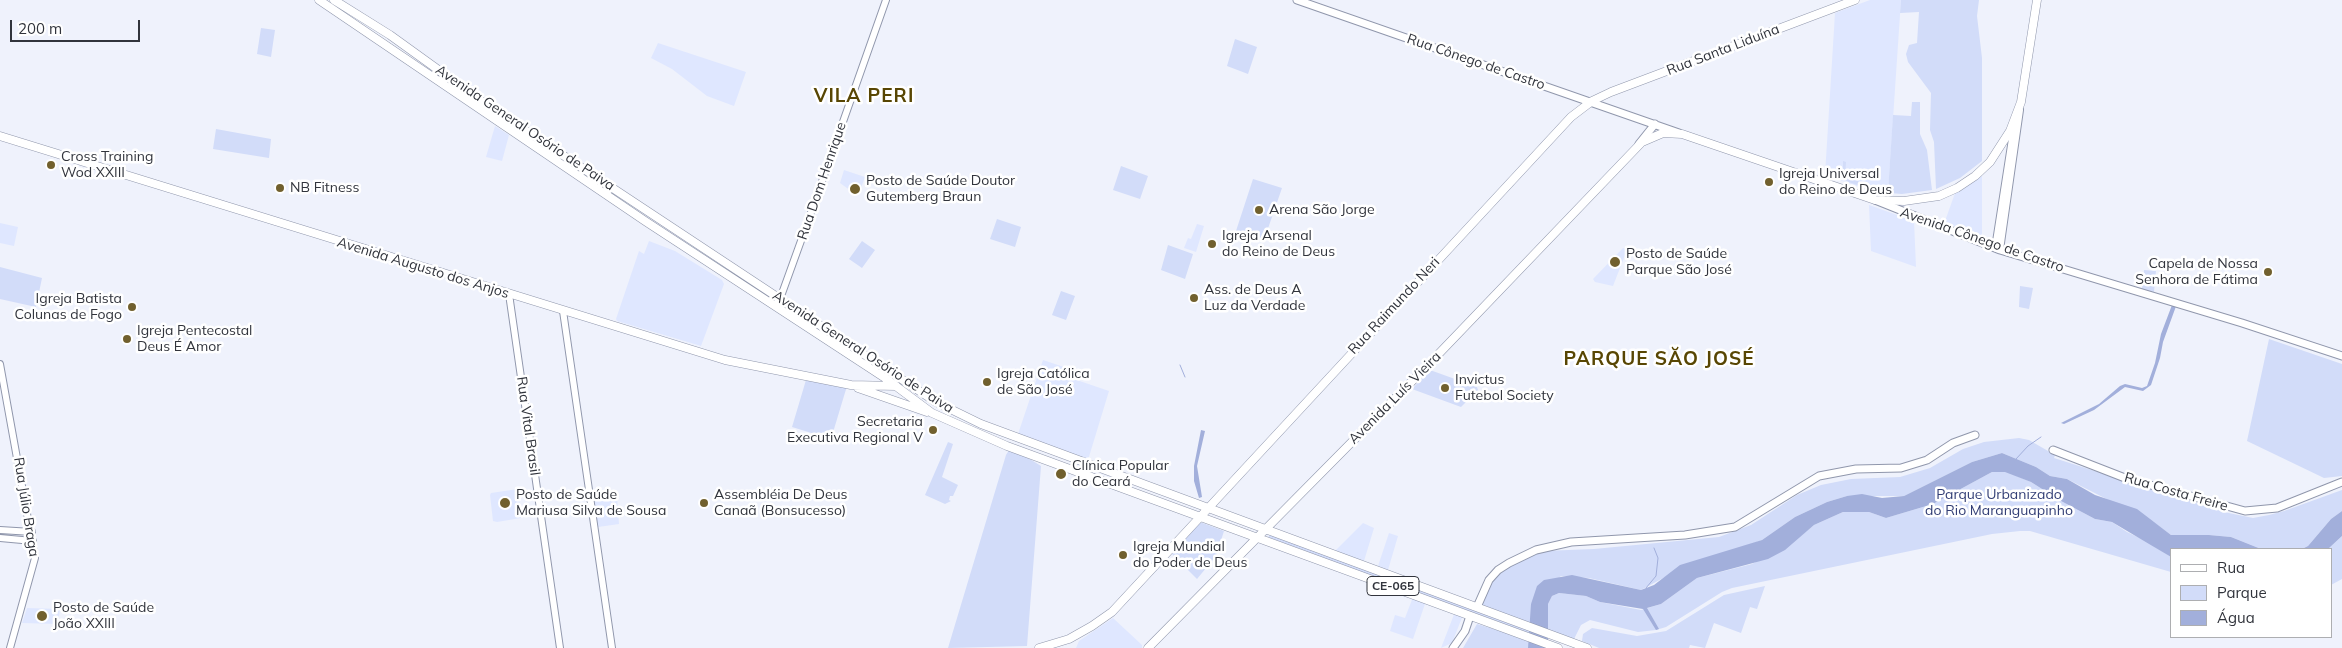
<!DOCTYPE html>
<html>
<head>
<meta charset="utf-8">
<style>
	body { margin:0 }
	#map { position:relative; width:2342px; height:648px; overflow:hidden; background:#eff2fc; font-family:Mulish,sans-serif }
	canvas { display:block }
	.legend { position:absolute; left:2170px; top:548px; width:162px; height:90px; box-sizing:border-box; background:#fff; border:1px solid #adaeb1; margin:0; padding:6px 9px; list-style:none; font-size:15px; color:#31343c }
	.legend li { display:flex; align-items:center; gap:10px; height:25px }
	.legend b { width:25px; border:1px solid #adaeb1 }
	.scale { position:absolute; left:10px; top:20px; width:130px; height:22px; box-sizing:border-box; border:2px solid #31343c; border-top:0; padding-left:6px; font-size:15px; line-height:18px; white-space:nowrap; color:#31343c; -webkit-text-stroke:4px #fff; paint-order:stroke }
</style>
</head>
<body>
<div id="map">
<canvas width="2342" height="648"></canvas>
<ul class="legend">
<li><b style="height:6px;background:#fff"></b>Rua</li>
<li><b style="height:14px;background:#d2dcf9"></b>Parque</li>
<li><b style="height:14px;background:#a2afdb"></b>Água</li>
</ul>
<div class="scale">200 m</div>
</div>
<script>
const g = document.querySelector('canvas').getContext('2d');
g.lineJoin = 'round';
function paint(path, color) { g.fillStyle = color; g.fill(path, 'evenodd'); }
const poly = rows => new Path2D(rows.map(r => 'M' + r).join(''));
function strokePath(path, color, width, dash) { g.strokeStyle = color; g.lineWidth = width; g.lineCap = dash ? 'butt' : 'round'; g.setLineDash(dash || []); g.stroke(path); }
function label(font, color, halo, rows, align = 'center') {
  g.font = font + ' Mulish,sans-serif'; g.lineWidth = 5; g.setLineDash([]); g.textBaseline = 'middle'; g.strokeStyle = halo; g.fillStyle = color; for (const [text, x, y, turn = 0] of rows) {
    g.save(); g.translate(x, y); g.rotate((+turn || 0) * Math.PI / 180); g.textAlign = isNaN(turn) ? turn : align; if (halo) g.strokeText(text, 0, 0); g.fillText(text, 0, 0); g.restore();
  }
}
paint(poly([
	[1870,0,1901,0,1888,193,1863,188,1825,175,1835,13],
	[658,43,746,72,734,106,707,96,672,69,651,58],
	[495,126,509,135,502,161,486,157],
	[844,170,865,177,858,196,840,183],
	[1982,176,1982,238,1944,224,1955,193],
	[1869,205,1914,221,1916,267,1871,251],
	[0,223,18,227,14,246,0,243],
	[1197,224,1204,226,1196,252,1184,248,1188,238,1191,239],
	[649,241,675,251,722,280,724,284,701,346,617,321,616,319,639,251,644,254],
	[1623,248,1627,250,1613,286,1595,282,1593,279],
	[1043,360,1064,367,1062,375,1109,391,1088,460,1018,434],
	[518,489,521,518,497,522,493,521,490,495,491,493],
	[617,497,619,524,598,527,594,500],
	[1363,523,1374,528,1364,561,1335,551],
	[1389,533,1398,536,1388,570,1378,566],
	[1413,597,1426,601,1413,639,1390,631,1395,615,1405,618],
	[27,608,60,609,58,624,22,623],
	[1455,612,1463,615,1452,643,1441,648],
	[1113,618,1142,645,1142,648,1076,648,1079,641]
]), '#dfe7ff');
paint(poly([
	[1901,0,1979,0,1977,16,1982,58,1982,161,1960,178,1936,189,1934,142,1930,130,1931,93,1908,62,1906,54,1909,45,1917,43,1919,12,1900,13],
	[261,28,275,30,271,57,257,54],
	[1235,39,1257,47,1248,74,1227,66],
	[1912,102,1920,102,1920,134,1927,150,1932,190,1902,194,1878,192,1843,180,1843,161,1846,162,1845,179,1858,181,1861,185,1888,192,1893,115,1911,116],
	[216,129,271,139,269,158,213,149],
	[1121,166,1148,176,1140,199,1113,190],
	[1253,179,1282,188,1264,240,1236,231],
	[997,219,1021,227,1015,247,990,239],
	[862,241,875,250,862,268,849,259],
	[1168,245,1193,254,1185,279,1161,270],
	[0,267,42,278,36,307,0,299],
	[2144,270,2156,271,2154,292,2142,289],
	[2020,286,2033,288,2029,309,2019,307],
	[1061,291,1075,296,1066,320,1052,315],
	[2269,339,2342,364,2342,476,2324,478,2247,441],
	[1430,370,1477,387,1478,390,1461,407,1412,389],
	[806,380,847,386,831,439,792,427],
	[2019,438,2029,440,2055,455,2054,458,2224,512,2253,518,2269,515,2284,511,2342,490,2342,511,2331,519,2308,546,2302,549,2261,549,2231,537,2209,535,2171,535,2156,524,2067,479,2050,476,2036,467,2002,453,1972,462,1904,496,1847,496,1827,502,1795,517,1762,540,1667,576,1641,590,1589,578,1561,576,1531,604,1531,624,1479,604,1488,585,1499,571,1543,551,1594,549,1719,537,1751,525,1797,495,1821,485,1851,479,1900,477,1930,468,1963,449,1984,442],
	[948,442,953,444,942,477,958,485,953,496,950,496,949,500,951,501,945,504,925,495],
	[1009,450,1025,456,1041,466,1027,646,948,648,1006,455],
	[2005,471,2031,482,2061,501,2095,519,2112,522,2127,532,2144,540,2171,557,2171,572,2030,531,2020,531,1992,534,1732,588,1722,592,1666,627,1656,630,1638,632,1590,620,1581,625,1574,639,1548,630,1548,604,1552,596,1559,593,1586,596,1600,602,1641,610,1661,604,1697,578,1752,564,1793,542,1814,525,1843,512,1869,512,1886,518,1933,504,1992,472],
	[1200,522,1224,531,1216,556,1197,579,1172,554],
	[1270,535,1403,582,1401,587,1268,537],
	[2342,536,2342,579,2331,585,2331,549,2328,549],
	[1406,583,1530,631,1529,633,1405,588],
	[1765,586,1757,609,1750,607,1741,633,1714,623,1705,648,1690,645,1689,648,1599,648,1582,641,1583,634,1592,628,1637,636,1666,631,1724,595],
	[1477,624,1530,640,1528,648,1463,648]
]), '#d2dcf9');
paint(poly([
	[2172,305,2176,306,2175,309,2163,342,2160,358,2151,385,2143,391,2125,387,2094,410,2064,424,2061,423,2099,404,2120,386,2125,384,2142,388,2147,386,2155,363,2161,334],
	[1201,430,1205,431,1197,466,1202,497,1199,498,1194,481,1194,466],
	[2002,453,2036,467,2050,476,2067,479,2095,495,2137,509,2171,535,2209,535,2231,537,2261,549,2171,549,2171,557,2112,522,2095,519,2061,501,2031,482,2005,472,1992,472,1933,504,1886,518,1869,512,1843,512,1814,525,1785,550,1768,559,1697,578,1661,604,1647,608,1659,629,1656,630,1643,609,1600,602,1586,596,1559,593,1552,596,1548,604,1548,648,1528,648,1531,604,1537,586,1544,580,1572,575,1641,590,1654,585,1680,565,1762,540,1795,517,1827,502,1847,496,1862,494,1882,498,1904,496,1972,462],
	[2342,511,2342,536,2328,549,2302,549,2308,546,2331,519]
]), '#a2afdb');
strokePath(poly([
	[1180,365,1185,377],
	[2016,459,2028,446,2041,437],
	[1646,588,1656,576,1658,558,1654,548]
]), '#a2afdb', 1);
const tertiary = poly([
	[1995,248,2014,126],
	[2000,250,2020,110],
	[509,294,560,648],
	[777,302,780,299,802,238,886,0],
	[563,311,612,648],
	[0,364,35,558,10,648],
	[0,530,32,532],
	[0,538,33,541]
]);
const secondary = poly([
	[1297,0,1679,133],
	[1639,144,1655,124],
	[1875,200,2000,250,2242,323,2342,356],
	[2053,450,2125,478,2245,511,2277,508,2342,482],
	[1477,607,1489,580,1498,570,1509,563,1536,550,1571,542,1685,535,1735,527,1819,476,1856,469,1901,468,1927,460,1953,443,1975,435],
	[1453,648,1465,631,1470,616]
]);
const primary = poly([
	[319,0,645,221,885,378,932,413,1007,446,1558,648],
	[334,0,390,35,487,105,936,402,981,424,1587,648],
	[0,136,725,360,851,385,896,386],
	[858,388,927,412],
	[1039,648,1069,639,1092,626,1112,612,1571,117,1592,101,1611,92,1855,0],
	[1148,648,1428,365,1642,142,1663,133,1682,134,1875,200,1904,201,1939,196,1957,188,1975,176,1990,162,2010,131,2021,102,2037,0]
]);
strokePath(tertiary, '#9097ac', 8);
strokePath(secondary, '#9097ac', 9);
strokePath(primary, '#9097ac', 9);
strokePath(tertiary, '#fff', 6);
strokePath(secondary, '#fff', 7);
strokePath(primary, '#fff', 8);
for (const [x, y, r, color] of [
	[51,165,5,"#71602e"],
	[1769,182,5,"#71602e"],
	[280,188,5,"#71602e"],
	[855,189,6,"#71602e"],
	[1259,210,5,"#71602e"],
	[1212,244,5,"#71602e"],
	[1615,262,6,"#71602e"],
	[2268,272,5,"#71602e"],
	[1194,298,5,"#71602e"],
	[132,307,5,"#71602e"],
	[127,339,5,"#71602e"],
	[987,382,5,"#71602e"],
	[1445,388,5,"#71602e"],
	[933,430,5,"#71602e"],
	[1061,474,6,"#71602e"],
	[505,503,6,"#71602e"],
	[704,503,5,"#71602e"],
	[1123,555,5,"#71602e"],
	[42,616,6,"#71602e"]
]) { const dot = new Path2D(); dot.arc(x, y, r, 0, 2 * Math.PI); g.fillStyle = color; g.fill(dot); strokePath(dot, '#fff', 2); }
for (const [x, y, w] of [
	[1393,586,52]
]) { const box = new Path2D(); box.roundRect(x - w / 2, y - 9.5, w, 19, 4); g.fillStyle = '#fff'; g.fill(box); strokePath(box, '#31343c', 1); }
label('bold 12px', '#31343c', null, [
	["CE-065",1393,586]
]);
label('14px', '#31343c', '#fff', [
	["Rua Santa Liduína",1723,50,-21],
	["Rua Cônego de Castro",1476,62,19],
	["Avenida General Osório de Paiva",525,128,34],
	["Rua Dom Henrique",822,181,-71],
	["Avenida Cônego de Castro",1982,240,19],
	["Avenida Augusto dos Anjos",423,268,17],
	["Rua Raimundo Neri",1394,306,-47],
	["Avenida General Osório de Paiva",863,352,33],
	["Avenida Luís Vieira",1395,398,-45],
	["Rua Vital Brasil",528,426,82],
	["Rua Costa Freire",2176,492,16],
	["Rua Júlio Braga",26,507,81]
]);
label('14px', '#31343c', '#fff', [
	["Cross Training",61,157],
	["Wod XXIII",61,173],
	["Igreja Universal",1779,174],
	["do Reino de Deus",1779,190],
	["Posto de Saúde Doutor",866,181],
	["Gutemberg Braun",866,197],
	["NB Fitness",290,188],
	["Arena São Jorge",1269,210],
	["Igreja Arsenal",1222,236],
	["do Reino de Deus",1222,252],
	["Posto de Saúde",1626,254],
	["Parque São José",1626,270],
	["Capela de Nossa",2258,264,"right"],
	["Senhora de Fátima",2258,280,"right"],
	["Ass. de Deus A",1204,290],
	["Luz da Verdade",1204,306],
	["Igreja Batista",122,299,"right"],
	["Colunas de Fogo",122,315,"right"],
	["Igreja Pentecostal",137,331],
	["Deus É Amor",137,347],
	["Igreja Católica",997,374],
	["de São José",997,390],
	["Invictus",1455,380],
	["Futebol Society",1455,396],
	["Secretaria",923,422,"right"],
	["Executiva Regional V",923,438,"right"],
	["Clínica Popular",1072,466],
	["do Ceará",1072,482],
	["Posto de Saúde",516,495],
	["Mariusa Silva de Sousa",516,511],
	["Assembléia De Deus",714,495],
	["Canaã (Bonsucesso)",714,511],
	["Igreja Mundial",1133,547],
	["do Poder de Deus",1133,563],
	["Posto de Saúde",53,608],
	["João XXIII",53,624]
], 'left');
label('14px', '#323e75', '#fff', [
	["Parque Urbanizado",1999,495],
	["do Rio Maranguapinho",1999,511]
]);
g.letterSpacing = '1px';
label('bold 19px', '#584603', '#fff', [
	["VILA PERI",864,96],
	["PARQUE SĂO JOSÉ",1659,359]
]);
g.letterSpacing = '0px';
</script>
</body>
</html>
